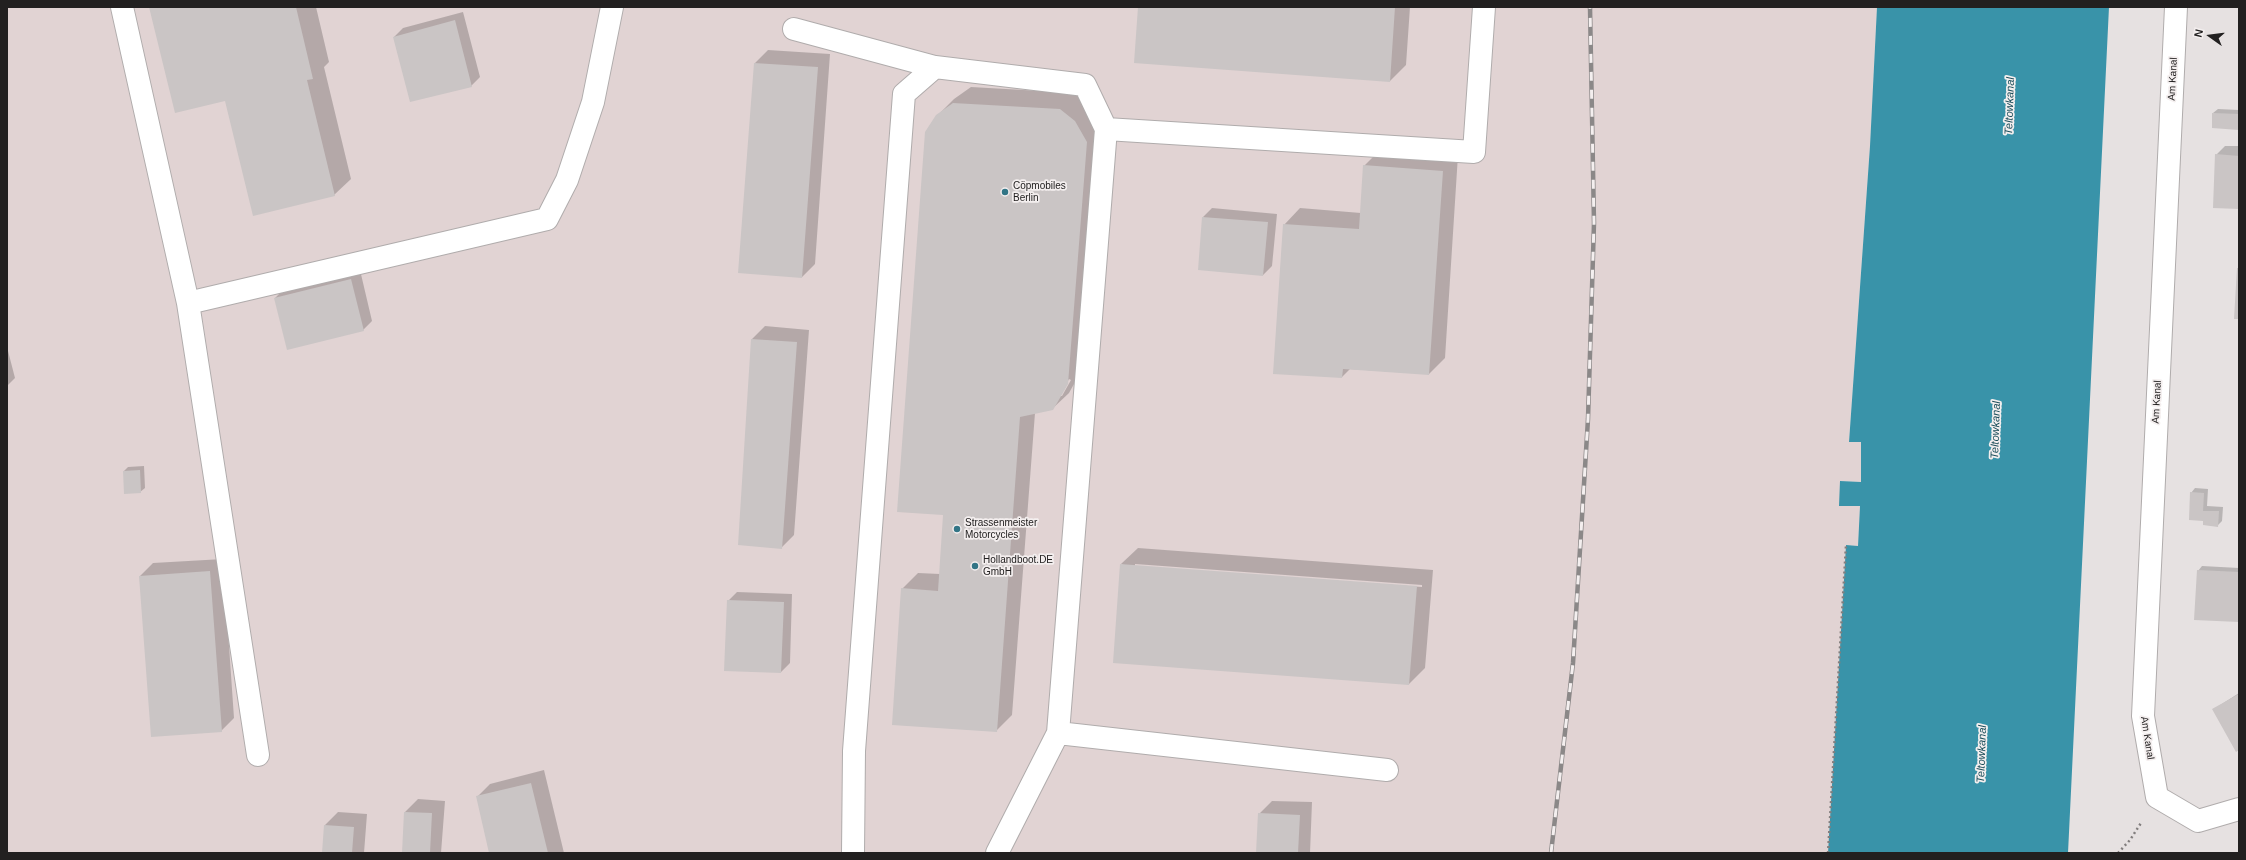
<!DOCTYPE html>
<html>
<head>
<meta charset="utf-8">
<style>
	body { margin:0 }
	#map { position:relative; width:2246px; height:860px; overflow:hidden; background:#e6e1e1; font-family:Arial,sans-serif }
	canvas { display:block }
	.frame { position:absolute; inset:0; border:8px solid #222020; pointer-events:none }
	.north { position:absolute; left:2190px; top:16px; width:40px; height:40px; -webkit-text-stroke:3px #f4efef; paint-order:stroke; rotate:284deg; font-size:11px; font-weight:700; line-height:16px; text-align:center; color:#222020 }
	.north::after { content:''; display:block; margin:auto; width:14px; height:18px; background:#222020; clip-path:polygon(50% 0,100% 100%,50% 72%,0 100%) }
</style>
</head>
<body>
<div id="map">
<canvas width="2246" height="860"></canvas>
<div class="frame"></div>
<div class="north">N</div>
</div>
<script>
const g = document.querySelector('canvas').getContext('2d');
g.lineJoin = 'round';
function paint(path, color) { g.fillStyle = color; g.fill(path, 'evenodd'); }
const poly = rows => new Path2D(rows.map(r => 'M' + r).join(''));
function strokePath(path, color, width, dash) { g.strokeStyle = color; g.lineWidth = width; g.lineCap = dash ? 'butt' : 'round'; g.setLineDash(dash || []); g.stroke(path); }
function label(font, color, halo, rows, align = 'center') {
  g.font = font + ' Arial,sans-serif'; g.lineWidth = 3.5; g.setLineDash([]); g.textBaseline = 'middle'; g.strokeStyle = halo; g.fillStyle = color; for (const [text, x, y, turn = 0] of rows) {
    g.save(); g.translate(x, y); g.rotate((+turn || 0) * Math.PI / 180); g.textAlign = isNaN(turn) ? turn : align; if (halo) g.strokeText(text, 0, 0); g.fillText(text, 0, 0); g.restore();
  }
}
paint(poly([
	[7,7,1877,7,1870,146,1849,441,1861,442,1861,482,1840,481,1860,506,1858,546,1846,545,1828,853,7,853]
]), '#e1d3d3');
paint(poly([
	[1877,7,2109,7,2068,853,1828,853,1846,545,1858,546,1860,506,1839,506,1840,481,1861,482,1861,442,1849,442,1870,146]
]), '#3993a9');
paint(poly([
	[150,7,316,7,329,62,324,67,351,179,334,195],
	[1139,7,1410,7,1406,65,1390,81],
	[463,12,480,77,471,86,394,37,403,28],
	[768,50,830,54,815,264,802,277,739,272,755,63],
	[971,87,1076,93,1103,126,1084,366,1069,393,1052,409,1035,413,1012,715,996,731,902,589,918,573,940,574,944,514,937,116,954,99],
	[1069,379,1071,380,1062,396,1060,396],
	[2218,109,2239,110,2239,128,2213,113],
	[2225,146,2239,146,2239,208,2216,155],
	[1380,150,1458,155,1445,358,1429,374,1350,369,1342,377,1284,225,1300,208,1361,213,1364,166],
	[1212,208,1277,214,1272,266,1263,275,1203,217],
	[360,270,372,321,363,330,275,298,284,289],
	[765,326,809,330,794,535,781,548,752,339],
	[7,347,15,378,7,386],
	[144,466,145,488,140,492,124,471,128,467],
	[2195,488,2208,489,2207,506,2223,507,2222,521,2217,526,2204,520,2191,493],
	[1138,548,1433,570,1425,668,1409,684,1121,564],
	[1135,564,1422,585,1422,587,1135,566],
	[223,559,234,718,221,731,140,576,153,563],
	[2202,566,2239,568,2239,621,2198,571],
	[737,592,792,594,790,663,781,672,728,601],
	[2239,693,2239,749,2214,709],
	[544,770,564,853,490,853,477,797,490,784],
	[418,799,445,801,441,853,403,853,405,812],
	[1272,801,1312,802,1310,853,1257,853,1259,814],
	[338,812,367,814,364,853,323,853,325,825]
]), '#0003');
paint(poly([
	[149,7,296,7,313,79,307,80,335,196,253,216,225,101,175,113],
	[1138,7,1395,7,1390,82,1134,63],
	[455,20,472,87,410,102,393,37],
	[754,63,818,67,802,278,738,273],
	[953,103,1060,109,1075,121,1087,142,1068,384,1053,410,1020,417,997,732,892,725,901,588,938,591,943,515,897,512,925,132,936,115],
	[2212,113,2239,114,2239,130,2212,128],
	[2215,154,2239,156,2239,209,2213,208],
	[1363,165,1443,171,1429,375,1343,369,1342,378,1273,374,1283,224,1359,229],
	[1202,217,1268,222,1263,276,1198,270],
	[2237,268,2239,268,2239,319,2234,319],
	[351,279,364,331,287,350,274,298],
	[751,339,797,342,782,549,738,545],
	[140,470,141,493,124,494,123,471],
	[2190,492,2204,493,2203,511,2219,511,2218,527,2203,525,2203,521,2189,520],
	[1120,564,1417,586,1409,685,1113,663],
	[2197,570,2239,572,2239,622,2194,620],
	[210,571,222,732,151,737,139,576],
	[727,600,784,602,781,673,724,671],
	[2239,694,2239,750,2236,752,2212,709],
	[531,783,548,853,489,853,476,796],
	[404,812,432,813,430,853,402,853],
	[1258,813,1300,815,1298,853,1256,853],
	[324,825,354,827,352,853,322,853]
]), '#cac5c5');
const minor = poly([
	[122,7,188,303,258,755],
	[2176,7,2143,716,2157,797,2198,821,2239,809],
	[794,29,935,67],
	[188,303,547,219,567,180,593,102,612,7],
	[1058,733,1387,770],
	[853,853,854,751,904,94,935,67,1085,85,1106,129,1474,152,1484,7],
	[997,853,1058,733,1106,129]
]);
strokePath(minor, '#b0acac', 24);
strokePath(poly([
	[1828,853,1846,545],
	[2118,853,2130,840,2141,823]
]), '#827e7e', 2.5, [2, 3]);
strokePath(minor, '#fff', 22);
const rail = poly([
	[1551,853,1573,663,1588,419,1594,223,1590,7]
]);
strokePath(rail, '#8b8888', 4.5);
strokePath(rail, '#f4efef', 3, [9]);
for (const [x, y, r, color] of [
	[1005,192,4,"#327586"],
	[957,529,4,"#327586"],
	[975,566,4,"#327586"]
]) { const dot = new Path2D(); dot.arc(x, y, r, 0, 2 * Math.PI); g.fillStyle = color; g.fill(dot); strokePath(dot, '#f4efef', 1.5); }
label('10px', '#222020', '#f4efef', [
	["Am Kanal",2173,79,-87],
	["Am Kanal",2157,402,-87],
	["Am Kanal",2147,738,81]
]);
label('10px', '#222020', '#f4efef', [
	["Cöpmobiles",1013,186],
	["Berlin",1013,198],
	["Strassenmeister",965,523],
	["Motorcycles",965,535],
	["Hollandboot.DE",983,560],
	["GmbH",983,572]
], 'left');
label('italic 11px', '#174a57', '#f4efef', [
	["Teltowkanal",2010,106,-88],
	["Teltowkanal",1996,430,-88],
	["Teltowkanal",1982,754,-88]
]);
</script>
</body>
</html>
